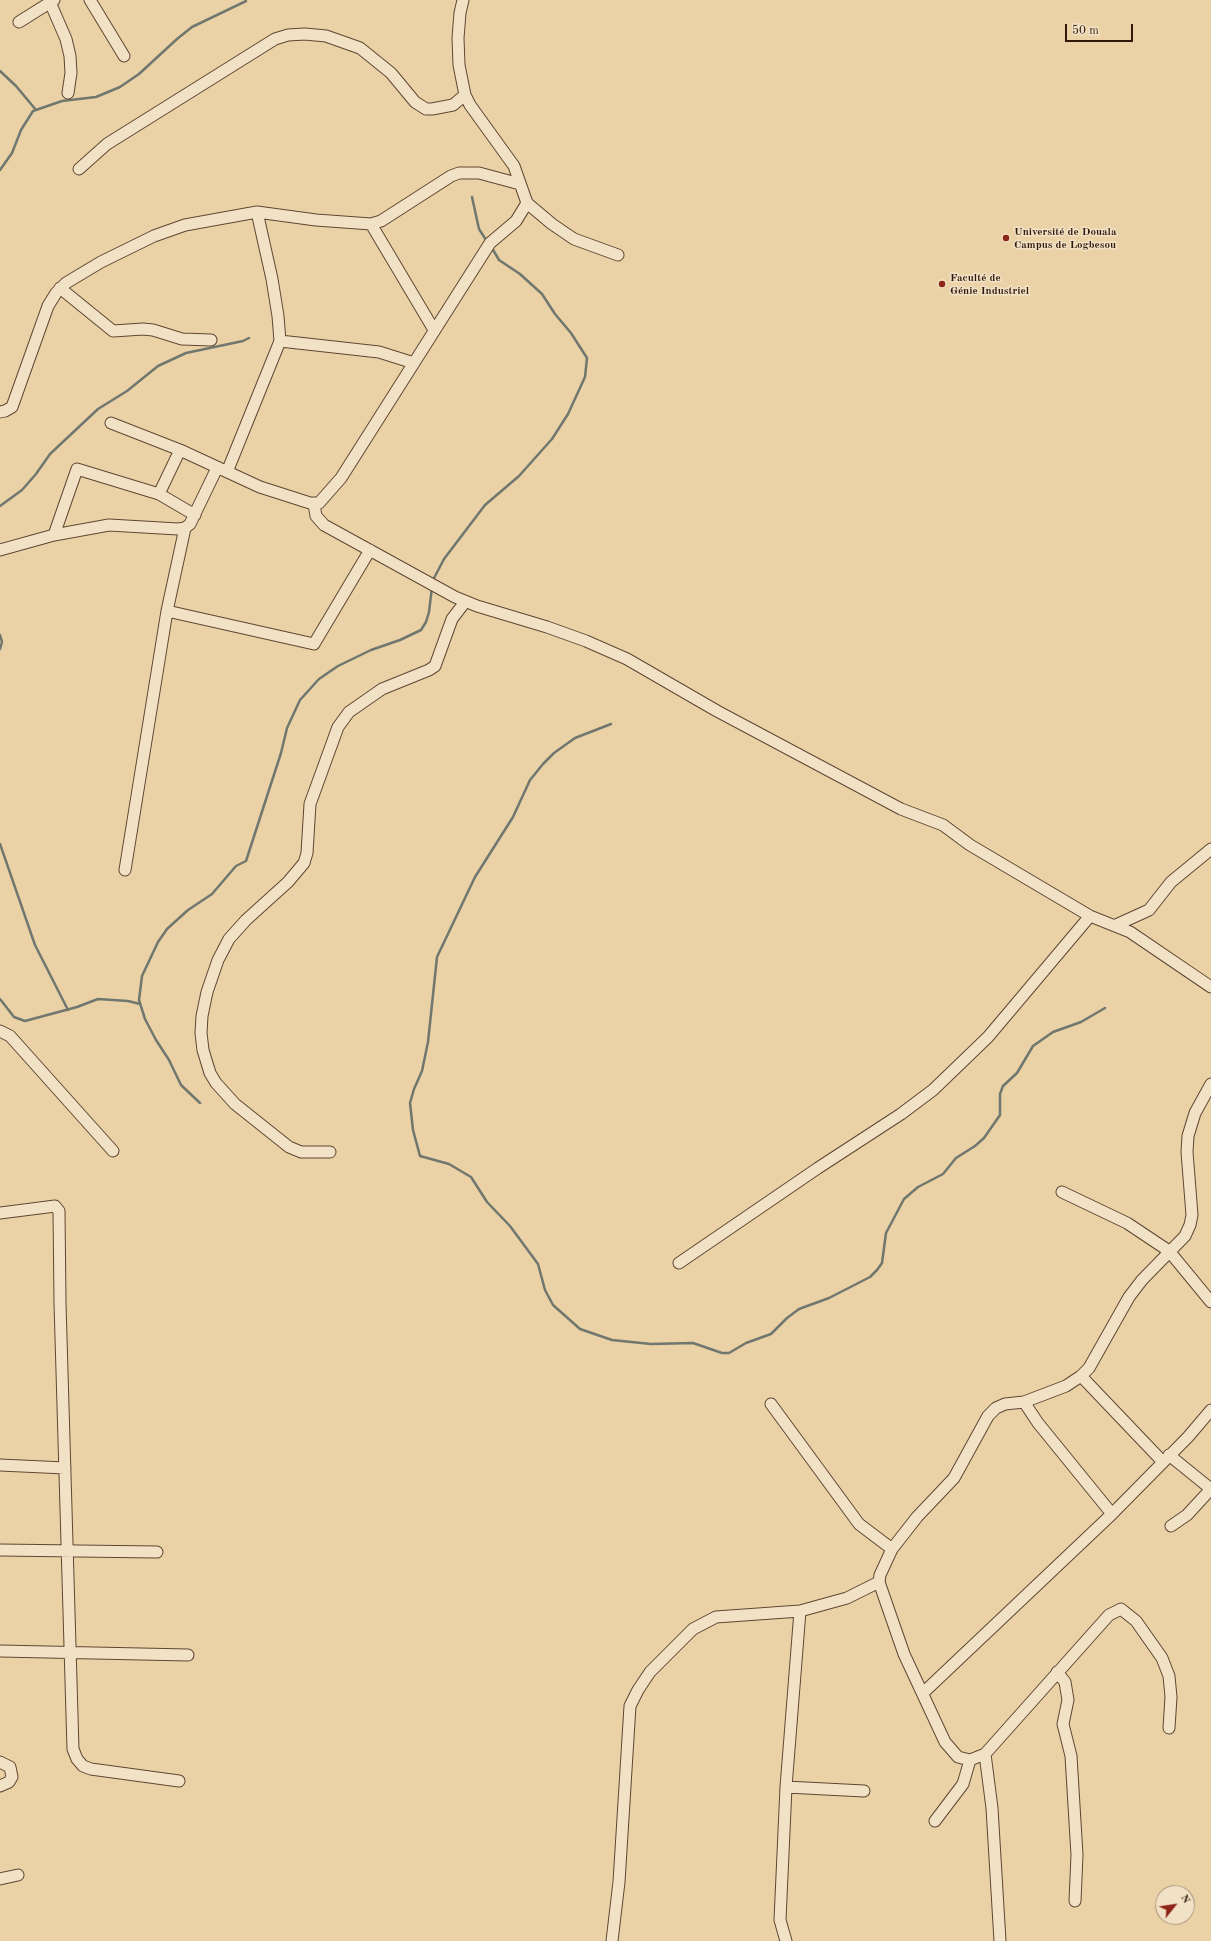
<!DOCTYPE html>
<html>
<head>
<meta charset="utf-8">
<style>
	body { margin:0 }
	#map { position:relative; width:1211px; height:1941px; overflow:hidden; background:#ebd2a6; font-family:"Old Standard TT",serif }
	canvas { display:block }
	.north { position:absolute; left:1155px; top:1885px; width:40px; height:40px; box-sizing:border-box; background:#f2e2c5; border:1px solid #a4917b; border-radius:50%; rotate:60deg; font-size:11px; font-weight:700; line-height:16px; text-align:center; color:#30180d }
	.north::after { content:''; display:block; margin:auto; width:14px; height:18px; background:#8f2418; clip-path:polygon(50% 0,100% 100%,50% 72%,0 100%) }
	.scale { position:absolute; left:1065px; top:24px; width:68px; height:18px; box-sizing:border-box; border:2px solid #30180d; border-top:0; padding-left:5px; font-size:12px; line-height:14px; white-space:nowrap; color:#30180d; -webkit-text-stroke:3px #f2e2c5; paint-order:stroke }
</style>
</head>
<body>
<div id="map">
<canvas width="1211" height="1941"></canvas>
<div class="north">N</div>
<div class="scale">50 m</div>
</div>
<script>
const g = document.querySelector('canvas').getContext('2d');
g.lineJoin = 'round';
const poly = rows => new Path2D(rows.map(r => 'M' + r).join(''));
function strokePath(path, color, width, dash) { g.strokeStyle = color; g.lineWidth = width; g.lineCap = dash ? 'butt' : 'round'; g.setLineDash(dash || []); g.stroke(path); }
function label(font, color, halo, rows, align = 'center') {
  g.font = font + ' "Old Standard TT",serif'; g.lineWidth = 3; g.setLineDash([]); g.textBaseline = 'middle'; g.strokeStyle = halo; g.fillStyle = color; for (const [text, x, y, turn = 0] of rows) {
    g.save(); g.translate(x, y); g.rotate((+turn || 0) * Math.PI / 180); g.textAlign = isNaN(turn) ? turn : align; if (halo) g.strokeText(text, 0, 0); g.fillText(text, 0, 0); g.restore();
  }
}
strokePath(poly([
	[0,71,16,86,36,110],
	[0,170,12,153,21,130,33,111,62,101,96,97,120,87,139,74,177,39,192,27,246,1],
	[472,197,479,229,488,243],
	[0,506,22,490,36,474,50,454,98,409,127,391,158,366,186,353,243,341,249,338],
	[433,580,444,559,485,505,519,476,552,439,568,414,585,377,587,358,571,333,555,314,542,294,520,274,499,260,492,248],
	[0,635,2,642,0,649],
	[611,724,575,738,554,753,543,764,530,780,513,817,475,877,437,957,428,1042,422,1071,414,1089,410,1103,413,1130,420,1156,449,1164,471,1177,487,1202,510,1226,538,1264,545,1290,553,1305,580,1329,612,1340,651,1344,693,1343,722,1353,729,1353,746,1343,771,1334,787,1318,799,1309,829,1298,870,1277,877,1270,882,1263,886,1233,904,1199,918,1187,943,1174,956,1158,975,1146,984,1138,1000,1115,1000,1094,1003,1086,1017,1073,1033,1046,1053,1032,1081,1022,1105,1008],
	[0,844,35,945,68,1010],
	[0,999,14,1017,25,1021,77,1007,98,999,128,1001,140,1004],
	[200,1103,181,1085,169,1060,156,1040,145,1019,139,1000,142,976,158,942,167,929,188,910,212,894,236,866,246,861,281,753,287,728,300,700,319,679,338,666,371,650,400,640,421,630,426,622,429,612,432,587]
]), '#70776f', 2.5);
const street = poly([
	[49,0,66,39,70,56,71,73,68,93],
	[90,0,124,56],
	[463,0,460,13,458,38,459,65,465,95,470,105,514,166,527,203,552,224,574,239,618,255],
	[19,22,54,0],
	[79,169,107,144,275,39,288,35,305,34,326,36,360,48,391,73,415,102,426,109,432,109,453,105,465,95],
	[371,224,434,330],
	[60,288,113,331,143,329,153,330,182,339,211,340],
	[280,341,379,352,414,363],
	[0,412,5,411,12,407,48,306,56,293,66,283,101,262,154,236,185,225,257,212,316,220,371,224,381,221,451,176,459,173,479,173,520,184],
	[111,423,180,450,260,487,310,503,319,503,341,478,490,243,516,221,527,203],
	[227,472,280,341,278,316,272,279,257,212],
	[159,494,180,450],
	[314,504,316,516,324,525,455,597,477,606,547,627,586,641,627,659,717,711,901,809,943,825,970,845,1090,916,1130,932,1211,987],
	[54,535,77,469,159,494,195,515],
	[0,550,54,535,109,525,178,529,185,528,190,524,217,468],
	[167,611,185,528],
	[125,870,167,611,314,644,370,550],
	[1116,925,1149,910,1171,882,1211,849],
	[0,1031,10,1036,113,1151],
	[330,1152,301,1152,289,1147,235,1104,216,1083,210,1073,203,1050,201,1033,202,1016,207,992,218,960,229,939,246,920,288,882,304,863,307,853,310,804,338,727,349,712,382,689,429,670,435,666,452,619,465,602],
	[1062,1192,1127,1223,1169,1251,1211,1302],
	[0,1213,55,1206,59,1211,60,1303,73,1749,77,1759,83,1766,91,1769,179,1781],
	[679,1263,818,1168,901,1114,933,1090,988,1037,1090,916],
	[1081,1376,1163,1462],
	[771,1404,859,1524,892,1549],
	[1169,1455,1211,1489],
	[0,1465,65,1468],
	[1112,1514,1188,1437,1211,1410],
	[1171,1526,1187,1515,1211,1489],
	[0,1550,157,1552],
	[0,1651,188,1655],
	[1057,1672,1065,1682,1068,1700,1063,1724,1071,1756,1077,1855,1075,1901],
	[923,1693,1112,1514,1038,1423,1024,1402],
	[1169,1728,1171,1697,1169,1676,1162,1658,1136,1621,1121,1609,1109,1615,985,1754,970,1760,958,1757,945,1742,904,1654,879,1582,880,1575,892,1549,917,1517,954,1478,988,1416,996,1408,1005,1404,1024,1402,1066,1386,1081,1376,1089,1368,1129,1297,1142,1280,1185,1236,1190,1225,1192,1215,1187,1152,1188,1136,1195,1113,1211,1084],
	[985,1754,992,1808,1000,1941],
	[0,1762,10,1767,12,1777,9,1782,0,1786],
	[786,1787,864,1791],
	[935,1821,963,1784,970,1760],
	[0,1879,18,1875],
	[612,1941,619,1882,630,1706,638,1690,650,1672,693,1629,716,1617,800,1611],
	[786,1941,780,1920,786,1787,800,1611,847,1598,879,1582]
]);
strokePath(street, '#5f4633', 13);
strokePath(street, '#f2e2c5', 11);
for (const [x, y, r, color] of [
	[1006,238,4,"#8f2418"],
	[942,284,4,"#8f2418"]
]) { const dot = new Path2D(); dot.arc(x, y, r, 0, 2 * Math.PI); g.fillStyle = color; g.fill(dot); strokePath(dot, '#f2e2c5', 1.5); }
label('bold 11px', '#30180d', '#f2e2c5', [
	["Université de Douala",1014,232],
	["Campus de Logbesou",1014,245],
	["Faculté de",950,278],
	["Génie Industriel",950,291]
], 'left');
</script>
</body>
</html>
